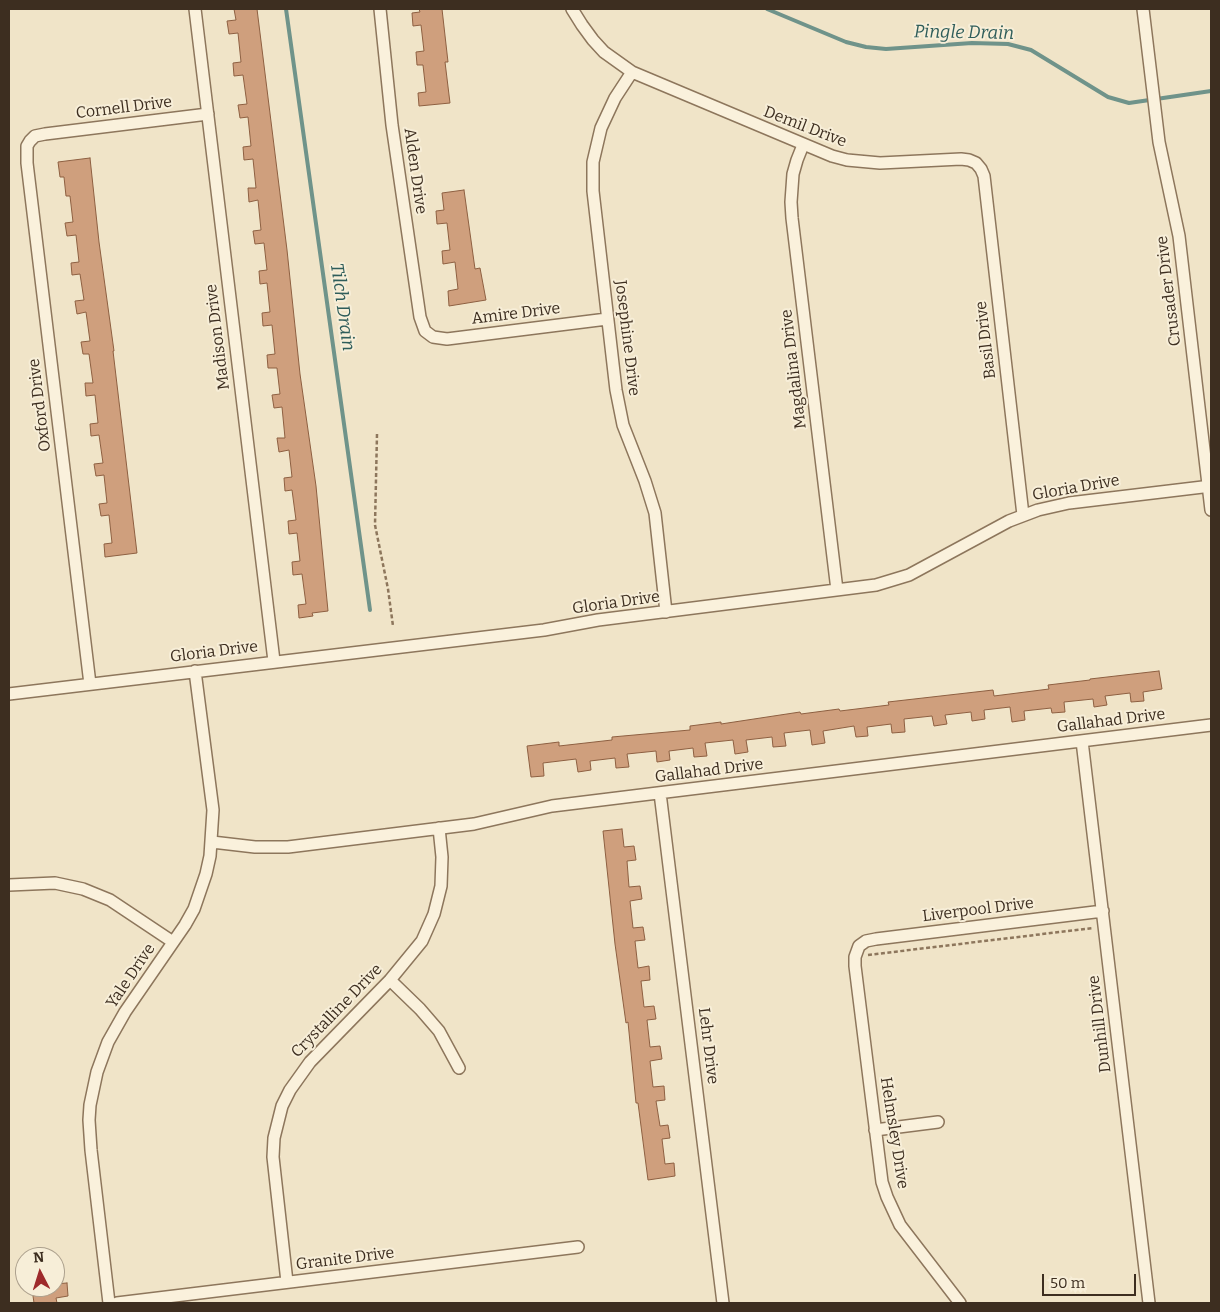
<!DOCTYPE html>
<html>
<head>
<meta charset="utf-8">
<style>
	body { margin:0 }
	#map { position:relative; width:1220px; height:1312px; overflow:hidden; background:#f0e4c8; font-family:Bitter,serif }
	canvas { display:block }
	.frame { position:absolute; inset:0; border:10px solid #3d2e20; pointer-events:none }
	.north { position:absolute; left:15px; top:1247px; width:50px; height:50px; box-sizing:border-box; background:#f7eed8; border:1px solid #ada18e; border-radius:50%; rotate:355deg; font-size:14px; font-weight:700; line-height:20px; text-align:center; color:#3d2e20 }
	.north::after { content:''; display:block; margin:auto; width:18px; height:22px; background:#9e2a2b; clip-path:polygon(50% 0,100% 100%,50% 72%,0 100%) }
	.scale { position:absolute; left:1042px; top:1274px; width:94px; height:22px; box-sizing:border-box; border:2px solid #3d2e20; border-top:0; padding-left:6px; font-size:15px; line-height:18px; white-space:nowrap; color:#3d2e20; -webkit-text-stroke:4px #f7eed8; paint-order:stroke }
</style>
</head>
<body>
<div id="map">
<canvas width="1220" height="1312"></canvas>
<div class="frame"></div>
<div class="north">N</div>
<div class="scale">50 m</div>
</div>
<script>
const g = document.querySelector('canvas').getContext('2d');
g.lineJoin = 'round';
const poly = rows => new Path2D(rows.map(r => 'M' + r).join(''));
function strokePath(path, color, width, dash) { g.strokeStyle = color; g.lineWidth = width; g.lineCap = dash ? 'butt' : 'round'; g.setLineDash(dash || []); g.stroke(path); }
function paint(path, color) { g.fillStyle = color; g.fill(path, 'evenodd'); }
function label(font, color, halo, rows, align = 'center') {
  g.font = font + ' Bitter,serif'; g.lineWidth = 4; g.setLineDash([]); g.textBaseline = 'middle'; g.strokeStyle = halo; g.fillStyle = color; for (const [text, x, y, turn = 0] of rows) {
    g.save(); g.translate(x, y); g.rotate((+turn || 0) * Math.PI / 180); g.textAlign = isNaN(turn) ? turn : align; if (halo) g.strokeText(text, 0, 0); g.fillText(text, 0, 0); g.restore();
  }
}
strokePath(poly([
	[286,9,370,610],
	[767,9,846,42,866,47,886,49,972,43,1008,44,1031,50,1108,97,1129,103,1211,91]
]), '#6f938a', 4);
const building = poly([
	[234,9,257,9,287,250,300,374,316,486,328,611,312,613,313,616,299,618,298,605,306,604,302,574,293,575,292,562,300,561,297,533,289,534,288,521,296,520,292,490,285,491,284,478,292,477,289,450,279,452,277,438,285,438,282,407,274,408,272,395,280,394,277,368,268,368,267,355,275,354,272,325,263,326,262,313,270,312,267,283,260,284,259,271,267,270,264,243,255,244,253,231,261,230,258,200,249,202,248,188,256,188,253,159,244,160,243,147,251,146,248,117,240,118,238,105,247,104,243,75,234,76,233,63,241,62,238,33,229,34,227,21,236,20,234,9],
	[419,9,442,9,448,62,445,62,450,103,419,106,418,93,426,92,423,65,417,65,416,52,424,51,421,25,413,26,412,13,420,12,419,9],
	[90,158,99,242,114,351,113,351,137,553,105,557,104,544,112,543,109,515,101,516,99,504,107,503,104,475,96,476,94,464,103,463,99,435,91,436,90,424,98,423,95,395,86,396,85,383,93,383,89,354,83,354,81,342,90,341,86,312,77,314,75,301,84,300,80,274,72,275,71,263,79,262,76,235,67,236,65,223,73,222,70,196,66,196,64,177,60,177,58,162,90,158],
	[464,190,475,269,480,268,486,300,449,306,448,291,458,289,455,262,443,264,442,251,450,250,447,223,437,224,436,211,444,210,442,193,464,190],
	[1159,671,1162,689,1143,692,1144,701,1131,702,1130,693,1105,696,1107,705,1094,707,1093,699,1064,702,1065,712,1052,713,1051,708,1024,711,1025,720,1012,722,1010,707,984,710,985,719,972,721,971,712,945,715,947,724,934,726,932,716,904,719,905,732,892,733,891,724,867,727,868,736,856,737,854,726,823,731,825,743,812,745,810,730,784,733,786,746,773,747,772,737,746,740,748,752,735,754,733,740,705,743,707,756,694,757,693,748,669,751,670,760,657,762,656,751,627,754,629,767,616,768,615,758,590,761,591,770,578,772,576,759,543,763,544,776,531,777,527,746,559,742,559,746,612,740,612,737,690,730,690,726,721,722,721,724,800,712,801,714,839,709,840,711,889,705,888,702,993,690,994,696,1049,689,1048,685,1090,680,1090,679,1159,671],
	[622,829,624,847,634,846,636,860,627,861,629,887,640,886,642,899,630,901,633,928,643,927,645,940,635,941,638,968,649,966,650,980,641,981,644,1007,654,1006,656,1019,647,1020,650,1047,660,1046,662,1059,650,1061,653,1087,664,1086,665,1100,656,1101,660,1126,668,1125,670,1138,662,1139,665,1164,674,1163,675,1176,648,1180,638,1103,636,1103,628,1022,626,1023,615,944,603,831,622,829],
	[67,1283,68,1296,56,1298,57,1303,34,1303,32,1289,55,1287,55,1284,67,1283]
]);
paint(building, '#cf9f7d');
strokePath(building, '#8d5f41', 1);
const street = poly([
	[195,9,274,661],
	[380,9,392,125,420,317,425,331,433,337,447,339,607,319],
	[572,9,582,25,593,40,604,52,632,72,832,156,847,160,880,163,961,159,969,160,976,163,981,169,984,176,1023,515],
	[1143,9,1159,142,1179,236,1211,510],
	[632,72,615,98,601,128,593,162,593,191,616,390,623,425,645,481,655,513,666,612],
	[803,145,797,160,793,174,791,202,792,218,837,590],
	[90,684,27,163,27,146,30,141,35,136,45,134,208,114],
	[9,694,544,630,598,620,876,585,909,575,1009,521,1038,510,1069,503,1211,486],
	[1082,741,1149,1303],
	[660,793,723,1303],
	[212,842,255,847,288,847,474,824,552,806,1211,725],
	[9,885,55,883,83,889,110,900,173,942],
	[390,980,420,1009,439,1031,459,1068],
	[875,1130,938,1122],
	[287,1282,273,1157,274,1138,282,1106,290,1090,310,1062,390,980,422,941,434,914,441,886,442,857,439,828],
	[109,1303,91,1150,89,1120,90,1105,97,1072,108,1042,125,1012,185,925,194,909,206,874,210,856,213,810,195,671],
	[117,1303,578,1247],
	[960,1303,900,1225,887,1197,882,1182,855,966,855,957,859,946,866,941,876,939,1103,911]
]);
strokePath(street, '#8d765c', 14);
strokePath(poly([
	[377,434,375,525,388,589,393,626],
	[868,955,1093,928]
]), '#8d765c', 2.5, [4, 2.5]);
strokePath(street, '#faf1dc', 11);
label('16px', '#3d2e20', '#f7eed8', [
	["Cornell Drive",124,108,-7],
	["Demil Drive",805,127,21],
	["Alden Drive",415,171,82],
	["Crusader Drive",1169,291,-97],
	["Amire Drive",516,314,-7],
	["Madison Drive",218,337,-97],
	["Josephine Drive",627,338,83],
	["Basil Drive",986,340,-97],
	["Magdalina Drive",794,369,-97],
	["Oxford Drive",40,405,-97],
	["Gloria Drive",1076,488,-10],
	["Gloria Drive",616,603,-8],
	["Gloria Drive",214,652,-7],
	["Gallahad Drive",1111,721,-7],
	["Gallahad Drive",709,771,-7],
	["Liverpool Drive",978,910,-7],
	["Yale Drive",131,976,-56],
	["Crystalline Drive",337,1011,-46],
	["Dunhill Drive",1100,1024,-97],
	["Lehr Drive",708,1046,83],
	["Helmsley Drive",894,1133,81],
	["Granite Drive",345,1259,-7]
]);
label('italic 18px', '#2f5d5a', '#f7eed8', [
	["Pingle Drain",964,33,1],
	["Tilch Drain",342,307,82]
]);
</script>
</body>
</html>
